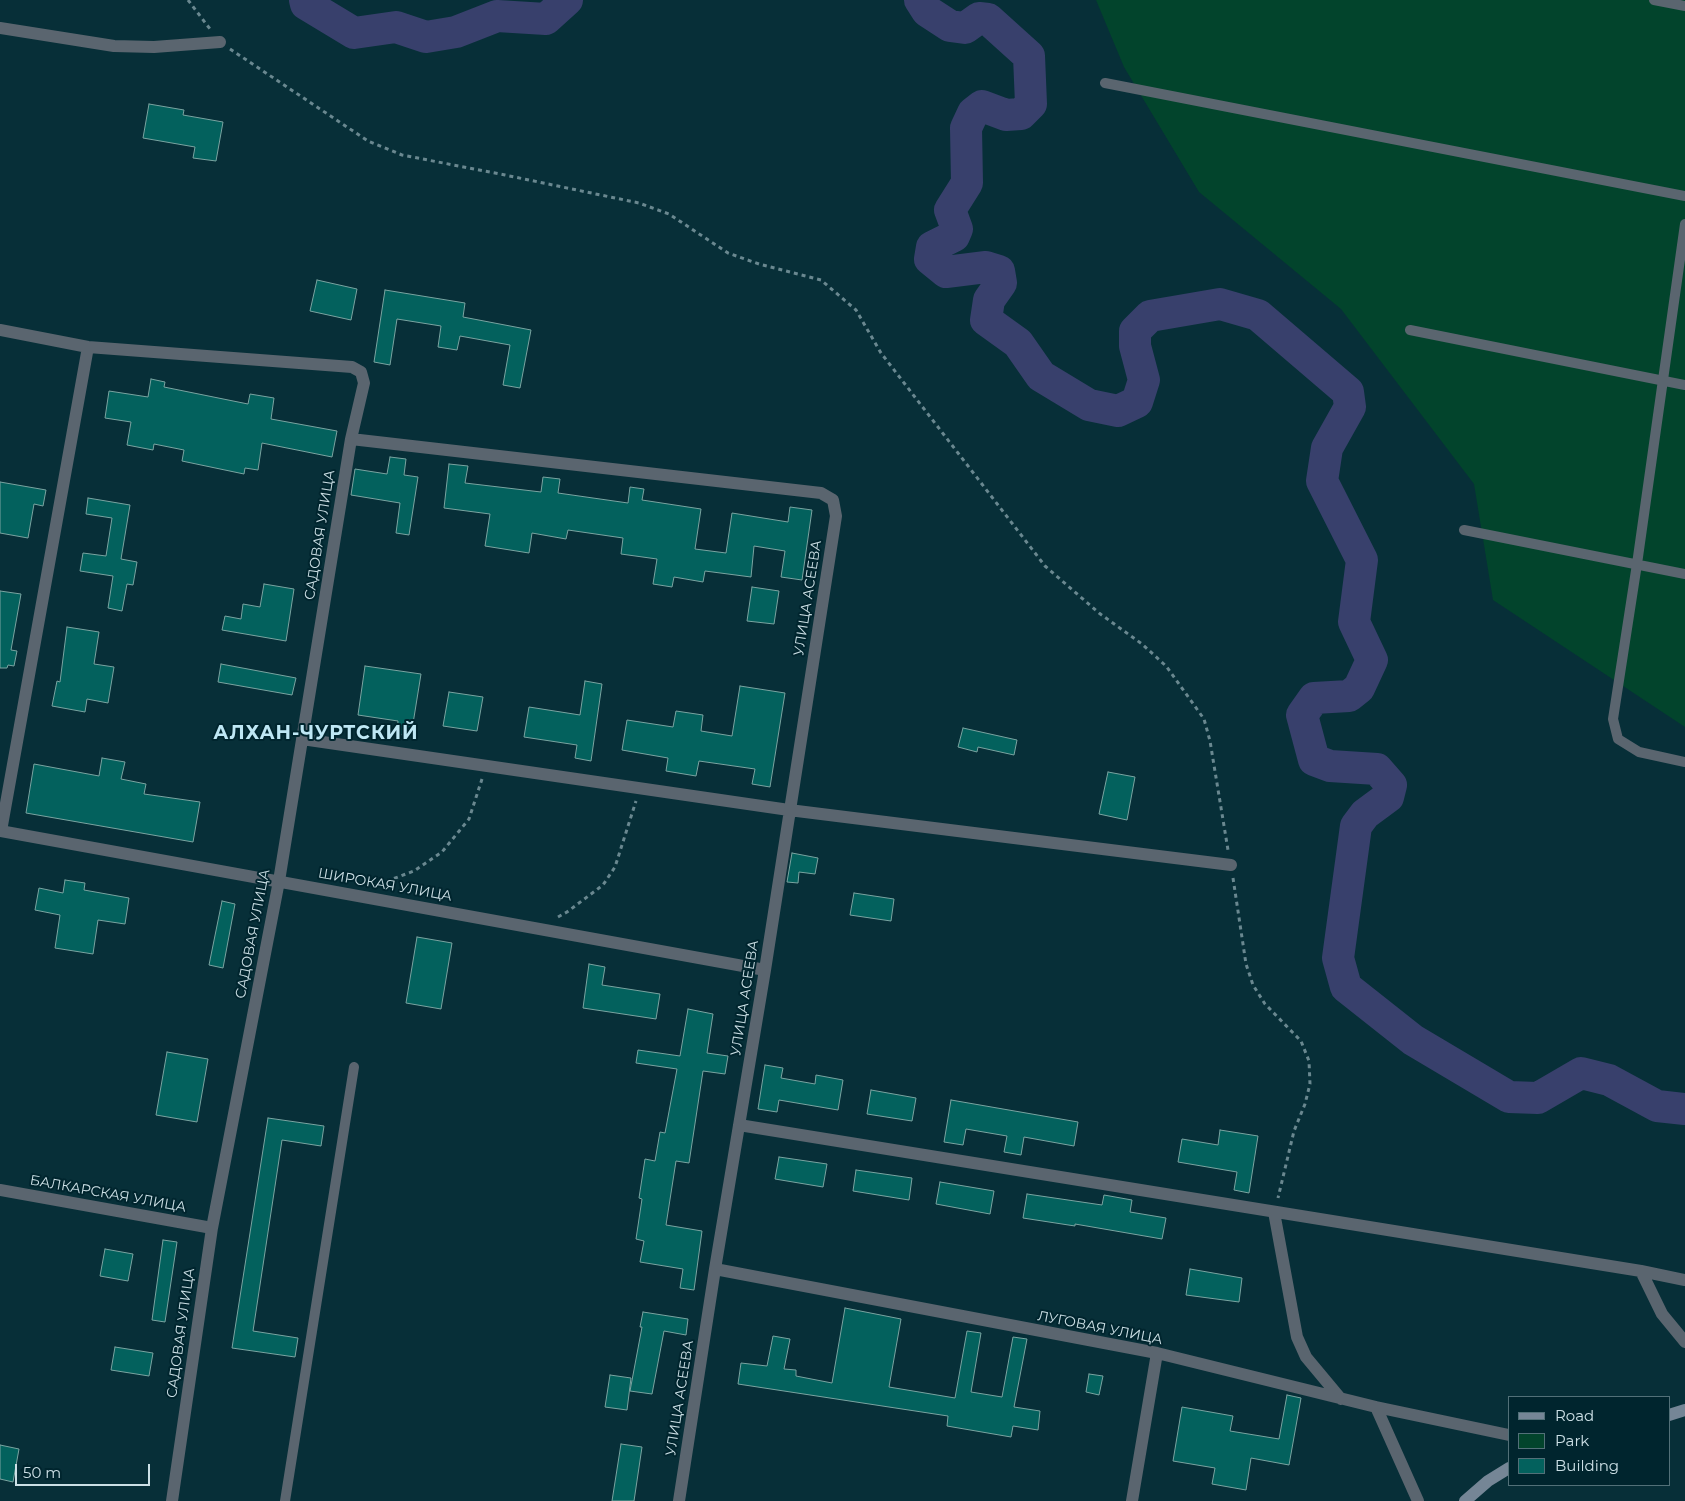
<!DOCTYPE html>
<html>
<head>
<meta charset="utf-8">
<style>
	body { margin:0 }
	#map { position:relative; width:1685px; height:1501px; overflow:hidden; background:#072f38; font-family:Montserrat,sans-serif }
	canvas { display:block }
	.legend { position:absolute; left:1508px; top:1396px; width:162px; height:90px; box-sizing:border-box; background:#00252e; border:1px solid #527078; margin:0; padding:6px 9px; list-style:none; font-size:15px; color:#cce0e6 }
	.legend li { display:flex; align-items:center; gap:10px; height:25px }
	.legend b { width:25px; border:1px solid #527078 }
	.scale { position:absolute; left:15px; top:1464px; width:135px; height:22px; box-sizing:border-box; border:2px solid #cce0e6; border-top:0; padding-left:6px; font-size:15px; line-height:18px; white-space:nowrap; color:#cce0e6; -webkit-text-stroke:4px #00252e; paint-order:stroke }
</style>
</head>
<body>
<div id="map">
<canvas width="1685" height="1501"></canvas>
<ul class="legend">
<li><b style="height:6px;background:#758696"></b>Road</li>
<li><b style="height:14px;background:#02442c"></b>Park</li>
<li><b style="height:14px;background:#03615d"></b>Building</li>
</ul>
<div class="scale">50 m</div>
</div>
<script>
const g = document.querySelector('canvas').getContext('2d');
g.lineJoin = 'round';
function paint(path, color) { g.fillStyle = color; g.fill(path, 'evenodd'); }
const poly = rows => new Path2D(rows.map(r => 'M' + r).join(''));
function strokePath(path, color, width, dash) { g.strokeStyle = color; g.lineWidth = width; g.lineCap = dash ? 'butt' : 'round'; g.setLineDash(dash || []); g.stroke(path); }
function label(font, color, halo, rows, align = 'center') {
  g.font = font + ' Montserrat,sans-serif'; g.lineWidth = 4; g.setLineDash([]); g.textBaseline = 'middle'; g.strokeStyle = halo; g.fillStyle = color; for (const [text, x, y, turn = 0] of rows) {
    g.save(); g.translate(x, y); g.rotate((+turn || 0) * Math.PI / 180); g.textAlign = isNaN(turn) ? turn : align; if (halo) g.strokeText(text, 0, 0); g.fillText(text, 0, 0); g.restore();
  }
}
paint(poly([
	[1096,0,1685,0,1685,727,1493,600,1474,484,1341,309,1199,192,1124,67]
]), '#02442c');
strokePath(poly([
	[305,0,306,4,354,33,396,27,426,37,456,32,497,16,546,19,567,0],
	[920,0,927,11,950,26,965,28,979,18,988,19,1029,56,1031,104,1021,114,1006,115,982,106,973,113,966,128,967,183,950,210,957,229,954,236,932,247,930,259,946,272,986,267,999,271,1001,283,989,300,986,320,1018,343,1041,376,1089,405,1118,411,1137,402,1144,380,1135,346,1135,331,1150,316,1220,304,1258,315,1348,392,1350,407,1327,448,1322,481,1362,560,1354,622,1372,660,1359,688,1349,696,1314,698,1302,715,1314,760,1330,766,1377,769,1391,785,1388,797,1365,814,1356,826,1338,958,1346,987,1413,1040,1509,1097,1538,1098,1581,1073,1609,1080,1657,1106,1685,1109]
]), '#38406c', 32);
const building = poly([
	[149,104,184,110,183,115,223,122,216,161,193,158,195,147,143,138,149,104],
	[317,280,357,289,351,320,310,311,317,280],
	[385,290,465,303,463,317,531,330,520,388,503,385,510,345,460,336,457,350,438,347,441,326,397,319,390,365,374,362,385,290],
	[151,379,165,382,164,387,248,404,250,394,274,398,271,419,337,431,332,457,262,443,258,470,245,468,244,474,182,461,184,450,154,444,153,450,127,445,131,422,105,418,109,391,148,397,151,379],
	[390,457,406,459,404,475,418,477,409,535,396,533,400,503,351,495,355,469,387,474,390,457],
	[449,464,468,466,465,483,541,492,543,477,560,479,558,493,628,503,630,487,644,489,642,500,701,509,695,549,726,553,732,513,788,522,790,507,812,510,802,580,781,577,785,551,754,546,751,577,705,571,703,582,674,577,672,587,653,584,657,559,621,554,623,538,568,530,566,539,532,533,529,553,485,546,490,514,444,508,449,464],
	[0,482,46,490,43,506,34,504,28,538,0,533,0,482],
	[88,498,130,505,121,559,137,562,133,585,127,584,122,611,108,608,113,576,80,571,83,553,106,556,112,518,86,514,88,498],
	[264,584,294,589,286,641,222,630,225,616,241,619,243,604,260,607,264,584],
	[752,587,779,591,774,624,747,621,752,587],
	[0,591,21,594,11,650,17,651,14,666,8,665,7,668,0,668,0,591],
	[67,627,99,632,94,664,114,667,108,703,87,699,85,712,52,706,57,681,60,682,67,627],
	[221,664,296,678,292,695,218,682,221,664],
	[365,666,421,674,411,736,397,734,398,721,358,715,365,666],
	[585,681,602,684,591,761,575,758,577,745,524,737,529,707,580,715,585,681],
	[740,686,785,693,770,787,752,784,755,769,699,761,696,776,666,771,668,758,622,750,627,720,673,727,676,711,703,715,701,731,732,736,740,686],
	[449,692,483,697,477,731,443,726,449,692],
	[963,728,1017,740,1014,755,978,747,977,752,958,747,963,728],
	[102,758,125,762,121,779,146,784,144,794,200,802,193,842,26,813,34,764,99,776,102,758],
	[1108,772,1135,777,1127,820,1099,814,1108,772],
	[792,853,818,858,815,874,799,872,798,883,787,882,792,853],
	[65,880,85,883,84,890,129,898,125,924,98,920,93,954,55,948,60,915,35,910,39,888,63,893,65,880],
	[854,893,894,899,891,921,850,915,854,893],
	[222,901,235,904,223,968,209,965,222,901],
	[417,937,452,943,441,1009,406,1003,417,937],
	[589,964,605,967,602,985,660,994,656,1019,583,1008,589,964],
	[688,1009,713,1014,707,1053,728,1056,725,1074,703,1071,689,1163,676,1161,666,1225,702,1231,694,1290,680,1288,683,1269,640,1262,644,1241,636,1239,642,1199,639,1198,645,1159,655,1161,660,1132,665,1133,677,1069,636,1063,638,1050,680,1056,688,1009],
	[167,1052,208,1059,197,1122,156,1115,167,1052],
	[765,1065,783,1068,781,1078,815,1084,816,1075,843,1080,838,1110,779,1100,777,1112,758,1109,765,1065],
	[871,1090,916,1098,912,1121,867,1114,871,1090],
	[951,1100,1078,1122,1074,1146,1024,1137,1021,1155,1004,1152,1007,1136,966,1129,963,1145,944,1142,951,1100],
	[268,1118,324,1126,321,1146,282,1140,253,1331,298,1338,295,1357,232,1348,268,1118],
	[1220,1130,1258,1136,1249,1193,1234,1190,1237,1172,1178,1162,1182,1139,1218,1145,1220,1130],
	[779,1157,827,1164,823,1187,775,1179,779,1157],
	[856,1170,912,1178,909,1200,853,1191,856,1170],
	[940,1182,994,1191,990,1214,936,1204,940,1182],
	[1027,1194,1102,1205,1104,1195,1132,1200,1130,1212,1166,1218,1162,1239,1075,1224,1075,1226,1023,1218,1027,1194],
	[163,1240,177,1242,165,1322,152,1320,163,1240],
	[105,1249,133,1254,128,1281,100,1276,105,1249],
	[1190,1269,1242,1278,1239,1302,1186,1295,1190,1269],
	[845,1308,901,1319,889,1387,955,1398,967,1331,981,1333,971,1392,1002,1397,1013,1337,1027,1339,1014,1407,1040,1411,1038,1430,1013,1426,1011,1437,947,1426,948,1416,738,1384,741,1363,767,1366,773,1336,790,1339,784,1369,796,1370,796,1376,832,1383,845,1308],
	[643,1312,688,1319,686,1335,664,1331,652,1394,630,1391,642,1327,640,1327,643,1312],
	[115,1347,153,1353,149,1376,111,1370,115,1347],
	[1089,1374,1103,1376,1099,1395,1086,1392,1089,1374],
	[610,1375,631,1378,627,1410,605,1407,610,1375],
	[1287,1395,1301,1398,1289,1465,1251,1458,1246,1490,1212,1484,1215,1468,1173,1461,1182,1407,1233,1416,1230,1431,1279,1439,1287,1395],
	[621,1444,642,1447,634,1501,612,1501,621,1444],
	[0,1445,19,1449,13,1482,0,1479,0,1445]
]);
paint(building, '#03615d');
strokePath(building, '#7aa4a1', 1);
strokePath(poly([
	[188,0,210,29],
	[230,49,368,141,402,155,505,175,639,203,669,214,728,253,759,264,821,280,856,310,881,353,1045,566,1099,613,1142,644,1166,666,1204,719,1210,741,1228,850],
	[1233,878,1246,964,1253,985,1265,1004,1301,1041,1309,1061,1310,1084,1305,1104,1294,1131,1278,1198],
	[379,884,414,871,442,852,469,819,482,779],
	[558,917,567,912,603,885,615,867,636,801]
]), '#6a8890', 3, [4, 4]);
strokePath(poly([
	[1654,0,1685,6],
	[1105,83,1685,196],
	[1685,224,1637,564,1613,719,1618,739,1639,752,1685,762],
	[1410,330,1685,385],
	[1464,530,1685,574],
	[285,1501,354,1067]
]), '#5a656f', 10);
strokePath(poly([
	[0,28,114,46,154,47,220,42],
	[0,330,88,347,352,367,361,372,364,383,351,439,279,881,212,1228,172,1501],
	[351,439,821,493,833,500,836,516,765,970,715,1269,679,1501],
	[302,739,789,810,1231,865],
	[0,831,765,970],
	[1,831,88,347],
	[739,1125,1641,1271,1685,1280],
	[0,1190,212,1228],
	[1274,1212,1297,1337,1306,1357,1341,1399],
	[715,1269,1157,1353,1376,1407,1418,1501],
	[1641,1271,1662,1314,1685,1342],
	[1376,1407,1509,1435],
	[1132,1501,1157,1353]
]), '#5a656f', 12);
strokePath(poly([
	[1669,1415,1685,1410],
	[1465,1501,1488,1481,1509,1468]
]), '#758696', 12);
label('14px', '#cce0e6', '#00252e', [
	["САДОВАЯ УЛИЦА",320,535,-81],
	["УЛИЦА АСЕЕВА",808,598,-81],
	["ШИРОКАЯ УЛИЦА",385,885,10],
	["САДОВАЯ УЛИЦА",253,934,-79],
	["УЛИЦА АСЕЕВА",745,998,-81],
	["БАЛКАРСКАЯ УЛИЦА",108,1194,10],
	["ЛУГОВАЯ УЛИЦА",1100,1328,11],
	["САДОВАЯ УЛИЦА",181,1333,-82],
	["УЛИЦА АСЕЕВА",680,1398,-81]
]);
g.letterSpacing = '1px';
label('bold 19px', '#bee7f4', '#00252e', [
	["АЛХАН-ЧУРТСКИЙ",316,733]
]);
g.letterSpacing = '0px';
</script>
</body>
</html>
